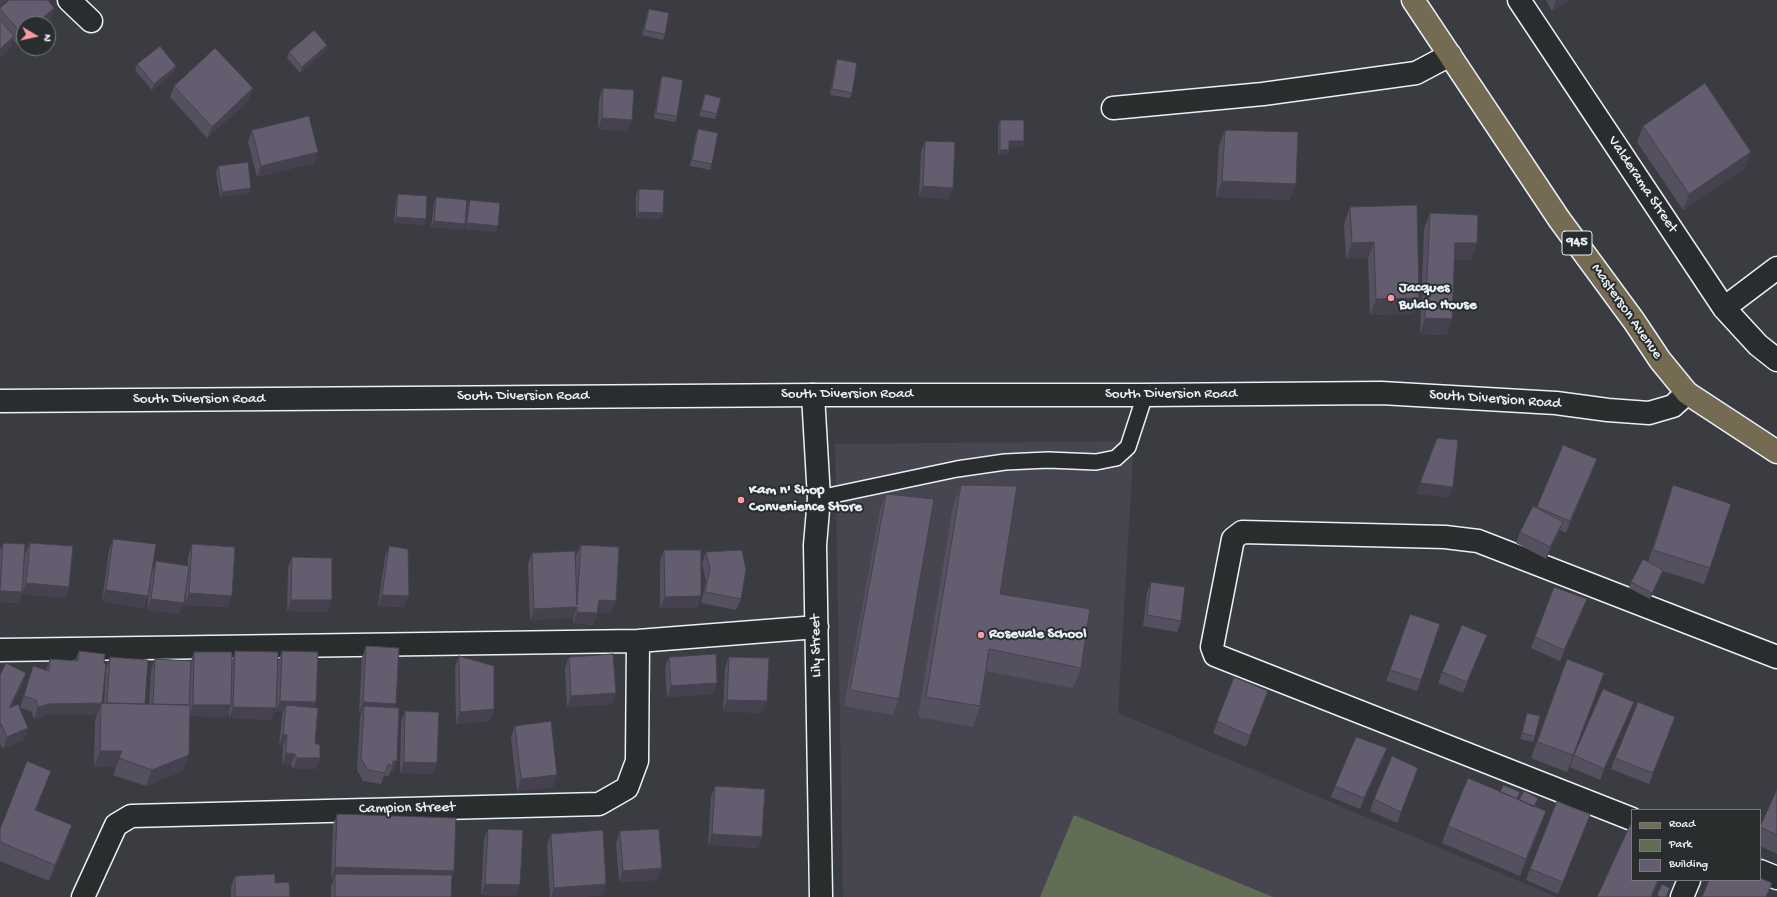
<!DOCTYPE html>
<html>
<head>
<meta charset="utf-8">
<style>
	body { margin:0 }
	#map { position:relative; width:1777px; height:897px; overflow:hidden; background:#3b3b42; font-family:"Gochi Hand",sans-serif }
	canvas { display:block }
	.legend { position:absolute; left:1631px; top:809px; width:130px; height:72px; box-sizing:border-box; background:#2a2d2e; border:1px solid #767b7f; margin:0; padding:5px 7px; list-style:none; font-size:12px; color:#e8f1f8 }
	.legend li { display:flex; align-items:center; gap:8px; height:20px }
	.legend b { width:20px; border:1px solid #767b7f }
	.north { position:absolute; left:16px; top:16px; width:40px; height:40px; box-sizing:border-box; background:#2a2d2e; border:1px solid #767b7f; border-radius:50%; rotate:99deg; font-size:11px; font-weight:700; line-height:16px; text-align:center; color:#e8f1f8 }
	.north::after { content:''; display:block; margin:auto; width:14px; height:18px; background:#ff9aa2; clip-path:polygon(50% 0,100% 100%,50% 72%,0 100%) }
</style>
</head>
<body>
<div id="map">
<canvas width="1777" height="897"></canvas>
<ul class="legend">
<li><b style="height:5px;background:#746b52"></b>Road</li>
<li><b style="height:11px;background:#616d54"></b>Park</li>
<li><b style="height:11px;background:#635d6f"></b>Building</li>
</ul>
<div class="north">N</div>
</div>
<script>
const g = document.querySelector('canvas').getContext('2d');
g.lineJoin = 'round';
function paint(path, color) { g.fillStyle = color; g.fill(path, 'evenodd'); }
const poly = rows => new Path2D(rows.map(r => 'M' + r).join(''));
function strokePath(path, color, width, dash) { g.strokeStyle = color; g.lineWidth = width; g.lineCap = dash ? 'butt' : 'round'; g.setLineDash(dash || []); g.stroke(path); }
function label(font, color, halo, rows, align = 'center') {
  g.font = font + ' "Gochi Hand",sans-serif'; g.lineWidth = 4; g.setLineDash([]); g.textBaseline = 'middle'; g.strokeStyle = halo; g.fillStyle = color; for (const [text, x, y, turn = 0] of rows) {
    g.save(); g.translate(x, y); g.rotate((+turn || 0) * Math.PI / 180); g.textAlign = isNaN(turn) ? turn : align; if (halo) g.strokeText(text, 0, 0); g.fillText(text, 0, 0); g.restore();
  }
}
paint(poly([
	[1134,441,1118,713,1557,897,843,897,835,444]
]), '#474550');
paint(poly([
	[1074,815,1273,897,1040,897]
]), '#616d54');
const service = poly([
	[819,498,957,469,1005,462,1048,460,1096,462,1116,458,1128,447,1145,395]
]);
const minor = poly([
	[69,0,91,21],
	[1519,0,1724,308,1758,345,1777,360],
	[1113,108,1263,94,1416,73,1450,55],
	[1724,308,1777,268],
	[813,395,819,498,815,545,821,897],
	[0,650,638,641,817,627],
	[1632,819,1215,655,1212,647,1233,539,1242,532,1445,537,1478,541,1777,657],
	[1760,871,1777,878],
	[83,897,116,825,131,816,599,804,627,788,637,761,638,641],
	[1682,897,1689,880]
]);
const secondary = poly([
	[0,401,813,395,1145,395,1381,393,1556,403,1608,410,1649,413,1673,406,1687,393]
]);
const primary = poly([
	[1413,0,1559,219,1634,321,1660,360,1687,393,1777,452]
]);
strokePath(service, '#e8f1f8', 18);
strokePath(minor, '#e8f1f8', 25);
strokePath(secondary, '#e8f1f8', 25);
strokePath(primary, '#e8f1f8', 25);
strokePath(service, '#2a2d2e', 15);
strokePath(minor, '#2a2d2e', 22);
strokePath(secondary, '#2a2d2e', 22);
strokePath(primary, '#746b52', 22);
paint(poly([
	[1546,0,1569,0,1552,11],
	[0,8,54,8,50,19,24,24,24,42,19,47,13,40,10,48,0,57],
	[649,9,665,34,663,40,642,35,647,14],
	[327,45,325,51,300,73,287,58,289,52],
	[837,59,852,93,850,98,830,95,835,65],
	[137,64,176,66,174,72,152,90,135,70],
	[662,76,677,116,675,122,654,118,660,82],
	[174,86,249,100,207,138,170,97],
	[603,88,628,131,598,129,599,99],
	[705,94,717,114,715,119,699,116],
	[1000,120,1024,141,1022,147,1009,146,1009,150,1007,155,998,155,998,126],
	[1643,126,1745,168,1683,210,1637,142],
	[698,129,712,164,710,170,690,166,696,135],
	[252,130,314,163,257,177,248,142],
	[1225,130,1290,200,1216,197,1219,146],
	[925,141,949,199,919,197,921,152],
	[218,166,251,188,249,193,220,197,216,172],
	[639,189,663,213,661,219,636,218,636,195],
	[398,194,426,219,424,225,394,223,396,200],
	[436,197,463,230,431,227,434,202],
	[470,200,498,226,496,232,465,229,468,205],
	[1417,205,1414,314,1370,315,1368,259,1346,259,1344,224,1350,207],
	[1430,213,1471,260,1454,259,1452,319,1446,335,1420,334,1424,229],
	[1563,445,1593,470,1566,533,1560,530,1546,559,1516,543,1520,532,1536,508],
	[961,485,1000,594,1081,668,1073,688,986,671,980,706,973,727,918,717,953,506],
	[1673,485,1710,568,1704,584,1663,571,1661,576,1650,599,1629,588,1631,582,1648,562],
	[886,494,899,699,893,715,844,706,880,510],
	[113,539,152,572,156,561,188,566,188,556,192,544,228,607,185,605,187,579,179,614,147,610,150,581,148,596,144,608,102,601,109,550],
	[3,543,22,588,25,554,30,543,69,587,65,598,22,594,22,593,18,603,0,602,0,551],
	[581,545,612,613,598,612,593,625,573,623,573,618,530,620,528,564,532,553,576,572,576,556],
	[389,546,404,607,378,606,385,557],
	[664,550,701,596,697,608,660,608,660,561],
	[706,552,741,599,736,610,701,603,706,581,702,563],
	[292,557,328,612,287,611,288,568],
	[1151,582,1181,621,1177,632,1143,626,1147,593],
	[1554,587,1583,610,1560,661,1531,648],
	[1410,614,1421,680,1417,691,1386,681],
	[366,646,395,708,393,772,390,772,389,777,384,775,381,784,363,781,357,770,360,718,361,714,359,714,362,657],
	[1482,646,1463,693,1438,683,1442,672],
	[79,651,104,663,102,703,104,703,106,669,110,657,145,704,149,704,151,670,155,659,191,661,194,652,232,660,235,651,271,720,229,718,229,711,227,717,190,716,183,771,146,786,113,775,116,767,94,767,95,720,97,715,45,715,34,719,31,711,20,708,29,678,33,666,46,670,50,659,75,661],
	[282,651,314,708,315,743,320,758,316,769,293,769,291,765,282,764,283,746,279,746,282,716,283,712,276,712,278,662],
	[459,656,494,709,490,721,456,724,455,667],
	[569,657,612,704,567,707,565,668],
	[669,657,713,694,667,697,665,668],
	[729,657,763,713,723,711,725,668],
	[1567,659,1604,673,1567,772,1531,758],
	[26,673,22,685,11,707,28,728,24,739,3,749,0,743,0,675],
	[1234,677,1264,702,1246,747,1213,733],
	[1634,702,1629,713,1600,780,1570,767,1574,755],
	[405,711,433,774,400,773,401,722],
	[1527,713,1535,736,1533,742,1520,739],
	[515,726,553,787,517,791,511,737],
	[1671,728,1649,784,1611,769,1615,758],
	[1387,748,1383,759,1360,809,1331,797,1335,786],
	[1418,768,1397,823,1370,811,1374,799],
	[51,771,36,810,66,842,49,881,0,861,0,829],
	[715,786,762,837,758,848,708,845,711,797],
	[1777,789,1777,854,1760,846,1760,828],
	[1517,799,1540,828,1520,876,1442,843,1448,826],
	[337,814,452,878,451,897,331,897,331,885,334,879,331,879,333,826],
	[1586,826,1558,894,1526,880,1530,869],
	[488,829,516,896,481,895,484,840],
	[620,831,662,868,657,880,619,882,616,843],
	[551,834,606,884,602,895,578,897,550,897,547,845],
	[235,876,275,883,290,897,231,897,231,887]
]), '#55505f');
paint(poly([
	[0,0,8,0,0,6],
	[1556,0,1569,0,1552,11],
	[54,8,50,19,45,24,36,24],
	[24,34,24,42,19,47,23,35],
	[14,36,10,48,0,57,0,49],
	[327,45,325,51,300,73,302,67],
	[176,66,174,72,152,90,154,84],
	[253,88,249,100,207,138,212,127],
	[602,118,632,120,628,131,598,129],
	[1009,141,1024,141,1022,147,1007,146],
	[1000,150,1009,150,1007,155,998,155],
	[318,152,314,163,257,177,261,166],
	[1751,152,1745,168,1683,210,1689,194],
	[1222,181,1296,184,1290,200,1216,197],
	[923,186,953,188,949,199,919,197],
	[251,188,249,193,220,197,222,192],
	[638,212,663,213,661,219,636,218],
	[396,217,426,219,424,225,394,223],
	[434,221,465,224,463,230,431,227],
	[467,223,498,226,496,232,465,229],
	[1374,242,1368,259,1346,259,1352,243],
	[1455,243,1477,243,1471,260,1449,259],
	[1419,298,1414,314,1370,315,1376,299],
	[1425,318,1452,319,1446,335,1420,334],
	[1597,459,1593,470,1566,533,1570,521],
	[1420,483,1453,487,1449,498,1416,494],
	[1563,522,1559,533,1546,559,1550,547],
	[1663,570,1661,576,1650,599,1652,593],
	[26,583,69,587,65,598,22,594],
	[106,590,148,596,144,608,102,601],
	[0,591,22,592,18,603,0,602],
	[189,593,232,596,228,607,185,605],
	[382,595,409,596,404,607,378,606],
	[701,596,697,608,660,608,665,597],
	[151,599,184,603,179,614,147,610],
	[1587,599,1583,610,1560,661,1564,650],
	[291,600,332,600,328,612,287,611],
	[599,600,616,601,612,613,594,612],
	[577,607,573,618,530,620,534,609],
	[577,612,597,613,593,625,573,623],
	[26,673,22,685,5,719,9,708],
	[717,683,713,694,667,697,671,686],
	[1268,691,1264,702,1246,747,1250,736],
	[616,693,612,704,567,707,571,696],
	[727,700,767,701,763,713,723,711],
	[280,701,316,702,312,713,286,705,283,712,276,712],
	[363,702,396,704,392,715,364,706,361,714,359,714],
	[1634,702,1629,713,1600,780,1604,769],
	[49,704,101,704,97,715,45,715,34,719,38,707],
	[193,705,231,705,227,717,189,716],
	[233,707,276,708,271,720,229,718],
	[494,709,490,721,456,724,460,712],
	[28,728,24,739,3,749,7,737],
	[283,735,287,735,283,746,279,746],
	[1387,748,1383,759,1360,809,1364,798],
	[100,751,122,751,116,767,94,767],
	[286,753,295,754,291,765,282,764],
	[189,755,183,771,146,786,152,770],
	[297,758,320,758,316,769,293,769],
	[393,761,397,761,393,772,390,772,393,766],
	[404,762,437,763,433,774,400,773],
	[51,771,45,787,29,826,35,810],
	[557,775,553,787,517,791,521,779],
	[1546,811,1540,828,1520,876,1526,859],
	[1590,815,1586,826,1558,894,1563,882],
	[72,825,66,842,49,881,55,865],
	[712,834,762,837,758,848,708,845],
	[335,867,454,871,450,882,335,874,334,879,331,879],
	[662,868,657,880,619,882,623,871],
	[1658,880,1660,880,1652,897,1651,897],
	[485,884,520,885,516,896,481,895],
	[606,884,602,895,578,897,551,897,554,888]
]), '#45414e');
const building = poly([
	[9,0,48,0,54,8,36,24,24,24,24,34,23,35,0,9,0,8,9,0],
	[649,9,669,13,665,34,644,30,649,9],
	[0,20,14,36,0,49,0,20],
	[314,30,327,45,302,67,289,52,314,30],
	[160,46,176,66,154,84,137,64,160,46],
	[215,48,253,88,212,127,174,86,215,48],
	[837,59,857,63,852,93,832,89,837,59],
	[662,76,683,80,677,116,656,113,662,76],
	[1705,83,1751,152,1689,194,1643,126,1705,83],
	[603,88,634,90,632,120,602,118,603,88],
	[705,94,721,98,717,114,701,110,705,94],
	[309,116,318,152,261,166,252,130,309,116],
	[1000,120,1024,120,1024,141,1009,141,1009,150,1000,150,1000,120],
	[698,129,718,133,712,164,692,160,698,129],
	[1225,130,1298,132,1296,184,1222,181,1225,130],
	[925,141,955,142,953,188,923,186,925,141],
	[248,162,251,188,222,192,218,166,248,162],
	[639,189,664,190,663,213,638,212,639,189],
	[398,194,427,196,426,219,396,217,398,194],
	[436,197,467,200,465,224,434,221,436,197],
	[470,200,500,203,498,226,467,223,470,200],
	[1417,205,1419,298,1376,299,1374,242,1352,243,1350,207,1417,205],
	[1430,213,1478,215,1477,243,1455,243,1452,319,1425,318,1430,213],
	[1437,438,1458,440,1453,487,1420,483,1437,438],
	[1563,445,1597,459,1570,521,1537,507,1563,445],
	[961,485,1017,486,1000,594,1090,609,1081,668,989,649,980,706,926,697,961,485],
	[1673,485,1731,504,1710,568,1653,550,1673,485],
	[886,494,934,499,899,699,850,690,886,494],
	[1533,506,1563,522,1550,547,1520,532,1533,506],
	[113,539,156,544,148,596,106,590,113,539],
	[3,543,25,544,22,592,0,591,3,543],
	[30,543,73,546,69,587,26,583,30,543],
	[192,544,235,547,232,596,189,593,192,544],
	[581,545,619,547,616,601,599,600,597,613,577,612,577,607,534,609,532,553,575,551,577,605,581,545],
	[389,546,408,549,409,596,382,595,389,546],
	[664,550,701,550,701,596,665,597,664,550],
	[742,550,746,570,741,599,705,592,710,569,706,552,742,550],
	[292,557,332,558,332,600,291,600,292,557],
	[1643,559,1663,570,1652,593,1631,582,1643,559],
	[156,561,189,566,184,603,151,599,156,561],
	[1151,582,1185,587,1181,621,1147,615,1151,582],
	[1554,587,1587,599,1564,650,1535,637,1554,587],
	[1410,614,1440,624,1421,680,1390,670,1410,614],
	[1462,625,1487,635,1467,682,1442,672,1462,625],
	[366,646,399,648,396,704,363,702,366,646],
	[79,651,105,654,104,663,106,664,102,703,49,704,38,707,36,700,24,696,33,666,49,671,50,659,78,661,79,651],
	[235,651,278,652,276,708,233,707,235,651],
	[282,651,318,652,316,702,280,701,282,651],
	[194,652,232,652,231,705,193,705,194,652],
	[613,654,616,693,571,696,569,657,613,654],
	[716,654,717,683,671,686,669,657,716,654],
	[459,656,494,666,494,709,460,712,459,656],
	[110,657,148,660,145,704,107,703,110,657],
	[729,657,769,658,767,701,727,700,729,657],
	[155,659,191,661,189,705,153,704,155,659],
	[1567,659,1604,673,1573,755,1537,742,1567,659],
	[6,663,26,673,9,708,18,704,28,728,7,737,1,724,0,726,0,675,6,663],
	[1234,677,1268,691,1250,736,1217,721,1234,677],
	[1603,689,1634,702,1604,769,1574,755,1603,689],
	[1638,702,1675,717,1653,773,1615,758,1638,702],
	[101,703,190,705,189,755,152,770,119,758,122,751,100,751,101,703],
	[286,705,318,708,315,743,320,745,320,758,297,758,295,754,286,753,287,735,283,735,286,705],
	[364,706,399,708,397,761,393,761,393,766,388,764,385,773,368,770,361,759,364,706],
	[405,711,439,712,437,763,404,762,405,711],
	[1527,713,1540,716,1535,736,1522,733,1527,713],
	[551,721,557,775,521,779,515,726,551,721],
	[1356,737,1387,748,1364,798,1335,786,1356,737],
	[1392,756,1418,768,1401,812,1374,799,1392,756],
	[27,761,51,771,35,810,72,825,55,865,0,842,0,829,27,761],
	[1468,778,1546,811,1526,859,1448,826,1468,778],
	[1503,785,1520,792,1517,799,1500,792,1503,785],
	[715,786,765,789,762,837,712,834,715,786],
	[1777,789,1777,835,1760,827,1777,789],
	[1524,791,1538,798,1534,807,1519,800,1524,791],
	[1557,801,1590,815,1563,882,1530,869,1557,801],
	[337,814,456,818,454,871,335,867,337,814],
	[1631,823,1632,824,1632,880,1658,880,1651,897,1597,897,1631,823],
	[488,829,523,830,520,885,485,884,488,829],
	[659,829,662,868,623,871,620,831,659,829],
	[603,830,606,884,554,888,551,834,603,830],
	[275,874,275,883,289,882,290,897,235,897,235,876,275,874],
	[335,874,452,875,451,897,335,897,335,874],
	[1760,878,1772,883,1766,897,1702,897,1709,880,1760,880,1760,878],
	[1662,884,1670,888,1666,897,1660,897,1657,895,1662,884]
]);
paint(building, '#635d6f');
strokePath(building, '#45414e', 1);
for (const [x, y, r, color] of [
	[1391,298,4,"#ff9aa2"],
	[741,500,4,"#ff9aa2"],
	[981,635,4,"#ff9aa2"]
]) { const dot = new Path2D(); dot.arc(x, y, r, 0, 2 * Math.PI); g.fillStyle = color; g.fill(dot); strokePath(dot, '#2a2d2e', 1.5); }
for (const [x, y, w] of [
	[1577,243,30]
]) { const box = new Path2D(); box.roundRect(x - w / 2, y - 12, w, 24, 3); g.fillStyle = '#2a2d2e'; g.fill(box); strokePath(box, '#e8f1f8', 1); }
label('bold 14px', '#e8f1f8', null, [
	["945",1577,243]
]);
label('15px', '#e8f1f8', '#2a2d2e', [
	["Valderama Street",1642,185,56],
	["Masterson Avenue",1626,312,55],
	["South Diversion Road",847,395],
	["South Diversion Road",1171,395],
	["South Diversion Road",523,397],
	["South Diversion Road",199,400],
	["South Diversion Road",1495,400,4],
	["Lily Street",817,646,-91],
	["Campion Street",407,809,-1]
]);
label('bold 15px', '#e8f1f8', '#2a2d2e', [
	["Jacques",1399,289],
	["Bulalo House",1399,306],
	["Kam n' Shop",749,491],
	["Convenience Store",749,508],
	["Rosevale School",989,635]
], 'left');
</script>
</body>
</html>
